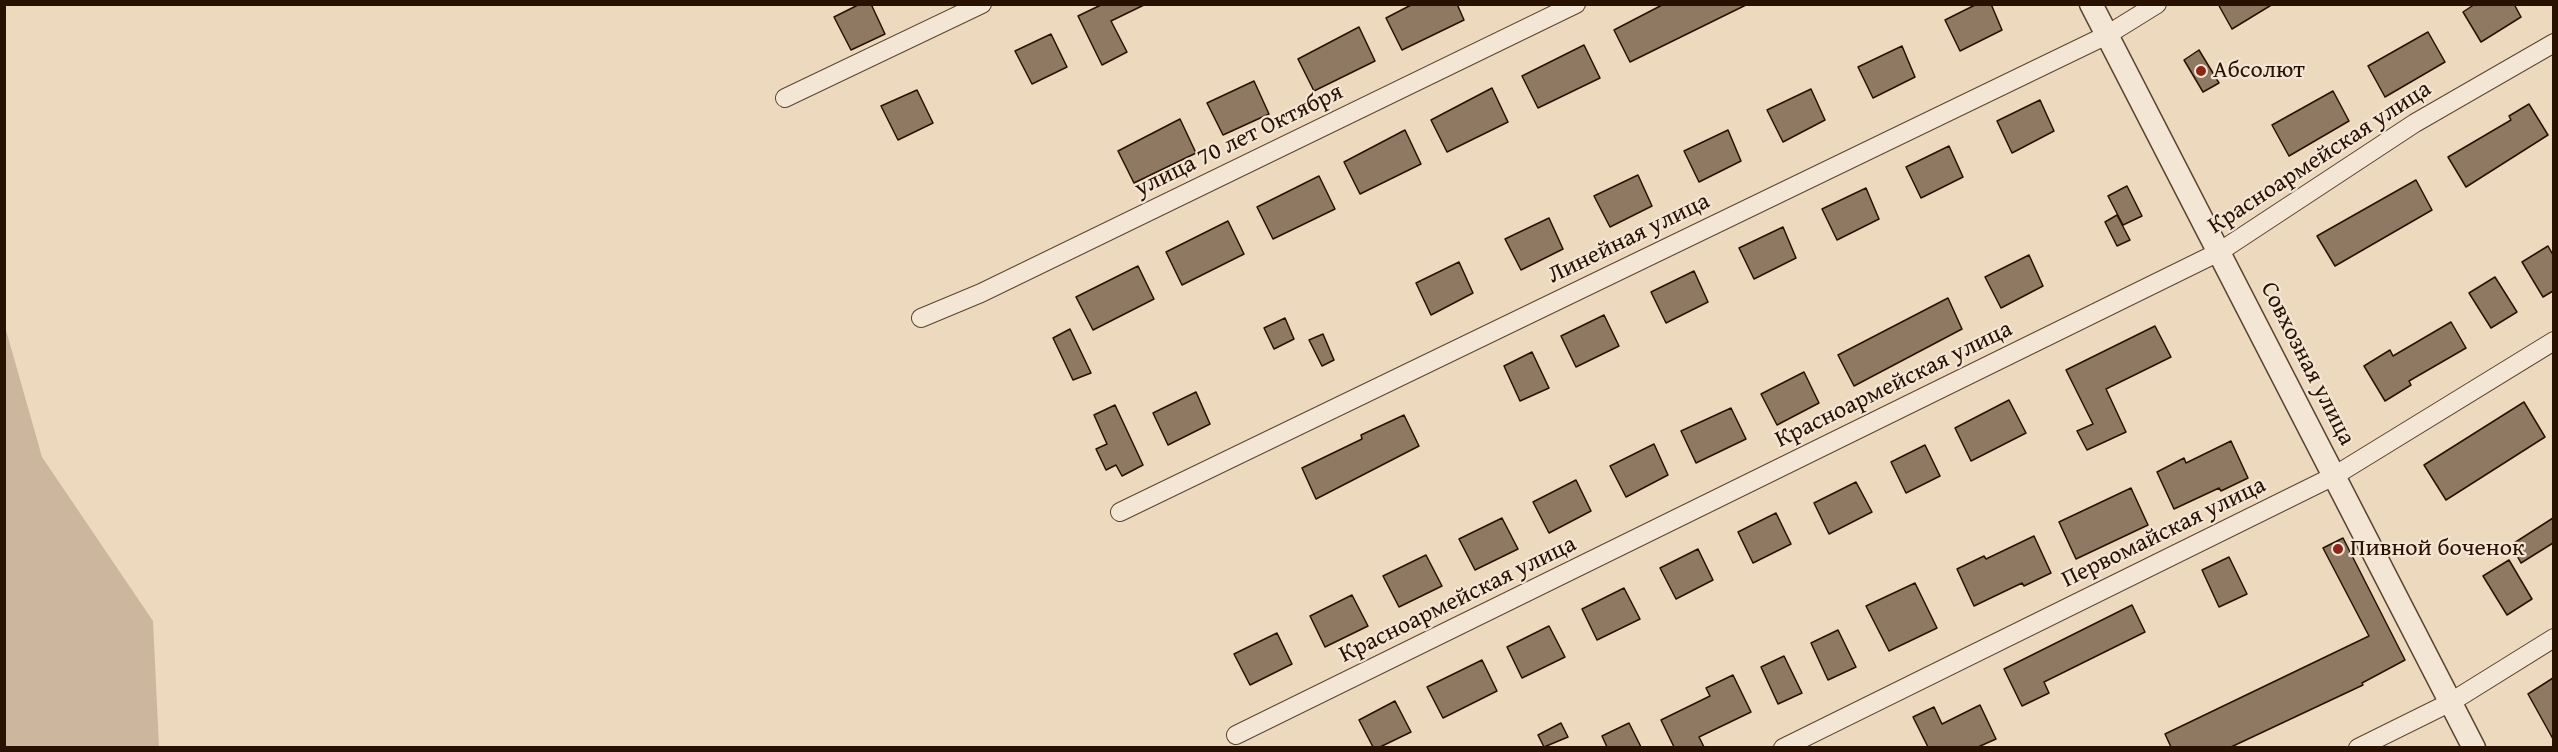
<!DOCTYPE html>
<html>
<head>
<meta charset="utf-8">
<style>
	body { margin:0 }
	#map { position:relative; width:2558px; height:752px; overflow:hidden; background:#edd9be; font-family:"Gentium Book Plus",serif }
	canvas { display:block }
	.frame { position:absolute; inset:0; border:6px solid #291100; pointer-events:none }
</style>
</head>
<body>
<div id="map">
<canvas width="2558" height="752"></canvas>
<div class="frame"></div>
</div>
<script>
const g = document.querySelector('canvas').getContext('2d');
g.lineJoin = 'round';
function paint(path, color) { g.fillStyle = color; g.fill(path, 'evenodd'); }
const poly = rows => new Path2D(rows.map(r => 'M' + r).join(''));
function strokePath(path, color, width, dash) { g.strokeStyle = color; g.lineWidth = width; g.lineCap = dash ? 'butt' : 'round'; g.setLineDash(dash || []); g.stroke(path); }
function label(font, color, halo, rows, align = 'center') {
  g.font = font + ' "Gentium Book Plus",serif'; g.lineWidth = 4.5; g.setLineDash([]); g.textBaseline = 'middle'; g.strokeStyle = halo; g.fillStyle = color; for (const [text, x, y, turn = 0] of rows) {
    g.save(); g.translate(x, y); g.rotate((+turn || 0) * Math.PI / 180); g.textAlign = isNaN(turn) ? turn : align; if (halo) g.strokeText(text, 0, 0); g.fillText(text, 0, 0); g.restore();
  }
}
paint(poly([
	[4,323,42,457,153,621,159,747,5,747]
]), '#ccb79e');
const building = poly([
	[860,4,871,4,885,34,851,50,834,17,860,4],
	[1103,4,1146,4,1111,21,1127,52,1102,65,1078,16,1103,4],
	[1413,4,1457,4,1464,20,1402,50,1386,18,1413,4],
	[1664,4,1748,4,1630,62,1614,30,1664,4],
	[1977,4,1991,4,2002,30,1960,51,1945,20,1977,4],
	[2218,4,2273,4,2232,29,2218,4],
	[2475,4,2514,4,2521,17,2481,42,2463,12,2475,4],
	[1359,27,1375,61,1314,91,1298,59,1359,27],
	[2428,32,2445,62,2385,97,2368,66,2428,32],
	[1051,34,1067,67,1032,84,1015,51,1051,34],
	[1584,45,1600,78,1538,108,1522,76,1584,45],
	[1902,46,1915,77,1873,98,1858,67,1902,46],
	[2199,50,2219,83,2203,92,2184,60,2199,50],
	[1254,81,1269,114,1223,135,1207,103,1254,81],
	[1492,88,1508,122,1447,152,1431,120,1492,88],
	[1811,89,1825,120,1783,142,1767,110,1811,89],
	[917,90,933,123,898,140,881,106,917,90],
	[2333,91,2349,121,2289,156,2272,125,2333,91],
	[2040,100,2054,131,2012,153,1997,121,2040,100],
	[2529,104,2548,135,2466,187,2448,157,2511,120,2509,116,2529,104],
	[1180,119,1196,153,1134,183,1118,151,1180,119],
	[1405,130,1421,164,1360,194,1344,162,1405,130],
	[1728,130,1741,161,1699,182,1684,151,1728,130],
	[1949,146,1963,177,1921,198,1906,167,1949,146],
	[1638,175,1652,206,1610,227,1594,196,1638,175],
	[1319,176,1335,209,1273,239,1257,207,1319,176],
	[2416,180,2432,210,2335,266,2317,236,2416,180],
	[2127,186,2142,216,2123,225,2108,196,2127,186],
	[1866,188,1879,219,1837,240,1822,209,1866,188],
	[2117,215,2130,240,2117,246,2105,222,2117,215],
	[1549,218,1563,249,1521,270,1505,239,1549,218],
	[1228,221,1244,254,1182,285,1166,252,1228,221],
	[1783,227,1796,258,1754,279,1739,248,1783,227],
	[2548,246,2553,255,2553,291,2543,297,2522,262,2548,246],
	[2029,255,2043,286,2001,308,1985,277,2029,255],
	[1459,262,1473,293,1431,315,1416,283,1459,262],
	[1138,266,1154,299,1093,330,1076,297,1138,266],
	[1694,271,1708,302,1666,323,1651,292,1694,271],
	[2495,277,2517,312,2491,328,2469,293,2495,277],
	[1948,298,1962,329,1854,386,1838,355,1948,298],
	[1604,315,1619,346,1576,367,1561,336,1604,315],
	[1285,318,1294,339,1274,349,1264,328,1285,318],
	[2451,322,2466,348,2409,381,2411,385,2385,401,2364,366,2390,350,2393,356,2451,322],
	[2155,326,2171,357,2106,389,2126,432,2087,450,2077,431,2093,424,2066,370,2155,326],
	[1070,329,1091,373,1073,380,1053,338,1070,329],
	[1323,334,1334,360,1322,366,1309,340,1323,334],
	[1532,352,1549,388,1520,401,1504,366,1532,352],
	[1804,372,1819,403,1777,425,1761,394,1804,372],
	[1196,392,1210,424,1168,445,1153,413,1196,392],
	[2009,400,2026,433,1971,461,1955,428,2009,400],
	[2524,402,2545,437,2446,500,2424,465,2524,402],
	[1115,405,1143,465,1122,476,1116,465,1106,470,1096,449,1107,444,1094,415,1115,405],
	[1731,408,1746,439,1696,463,1681,431,1731,408],
	[1404,415,1419,446,1316,499,1302,468,1362,439,1361,435,1404,415],
	[2231,441,2248,478,2221,491,2219,488,2174,509,2157,472,2184,458,2186,463,2231,441],
	[1654,444,1668,475,1626,497,1610,466,1654,444],
	[1925,445,1940,476,1906,493,1891,462,1925,445],
	[1576,480,1591,511,1549,533,1533,502,1576,480],
	[1856,482,1872,512,1829,534,1814,503,1856,482],
	[2131,488,2148,525,2076,559,2059,522,2131,488],
	[1776,513,1791,544,1753,563,1738,532,1776,513],
	[1502,518,1518,549,1475,570,1459,539,1502,518],
	[2553,518,2553,543,2521,563,2511,545,2553,518],
	[2034,536,2051,573,2024,586,2022,583,1974,606,1957,569,1984,556,1986,559,2034,536],
	[2343,538,2405,660,2362,683,2363,685,2231,747,2171,747,2165,734,2369,636,2323,548,2343,538],
	[1698,549,1713,580,1676,599,1660,568,1698,549],
	[1426,555,1442,586,1399,607,1383,576,1426,555],
	[2229,557,2247,594,2219,607,2202,570,2229,557],
	[2509,560,2532,599,2507,615,2483,576,2509,560],
	[1915,583,1937,628,1889,651,1866,606,1915,583],
	[1624,588,1640,619,1597,640,1582,609,1624,588],
	[1352,595,1368,626,1325,647,1310,616,1352,595],
	[2132,605,2145,632,2044,682,2049,693,2022,706,2004,669,2132,605],
	[1549,626,1565,657,1522,678,1507,647,1549,626],
	[1838,630,1856,667,1828,680,1811,643,1838,630],
	[1277,633,1292,664,1250,685,1234,654,1277,633],
	[1784,656,1802,693,1778,704,1761,667,1784,656],
	[1482,660,1497,691,1443,718,1427,687,1482,660],
	[1733,675,1751,712,1699,737,1704,747,1674,747,1661,720,1710,696,1706,688,1733,675],
	[2553,678,2553,739,2528,694,2553,678],
	[1395,701,1411,732,1380,747,1373,747,1359,720,1395,701],
	[1980,705,1996,739,1978,747,1928,747,1913,717,1934,707,1942,724,1980,705],
	[1561,723,1568,737,1544,747,1538,735,1561,723],
	[1629,723,1641,747,1607,747,1602,736,1629,723]
]);
paint(building, '#8f7963');
strokePath(building, '#291100', 1.5);
const minor = poly([
	[785,98,982,4],
	[921,318,981,293,1576,4],
	[1120,512,2107,35,2157,4],
	[1236,735,2219,252,2415,123,2554,43],
	[1783,748,2334,476,2554,341],
	[2358,748,2451,702,2554,638]
]);
const tertiary = poly([
	[2091,4,2474,748]
]);
strokePath(minor, '#5a4330', 20);
strokePath(tertiary, '#5a4330', 25);
strokePath(minor, '#f3e6d5', 18);
strokePath(tertiary, '#f3e6d5', 22);
for (const [x, y, r, color] of [
	[2201,71,6,"#8f2418"],
	[2338,549,6,"#8f2418"]
]) { const dot = new Path2D(); dot.arc(x, y, r, 0, 2 * Math.PI); g.fillStyle = color; g.fill(dot); strokePath(dot, '#f3e6d5', 2); }
label('24px', '#291100', '#f3e6d5', [
	["Абсолют",2213,71],
	["Пивной боченок",2350,549]
], 'left');
label('24px', '#291100', '#f3e6d5', [
	["улица 70 лет Октября",1239,141,-26],
	["Красноармейская улица",2320,158,-33],
	["Линейная улица",1629,239,-26],
	["Совхозная улица",2307,364,63],
	["Красноармейская улица",1894,385,-26],
	["Первомайская улица",2164,533,-26],
	["Красноармейская улица",1458,600,-26]
]);
</script>
</body>
</html>
